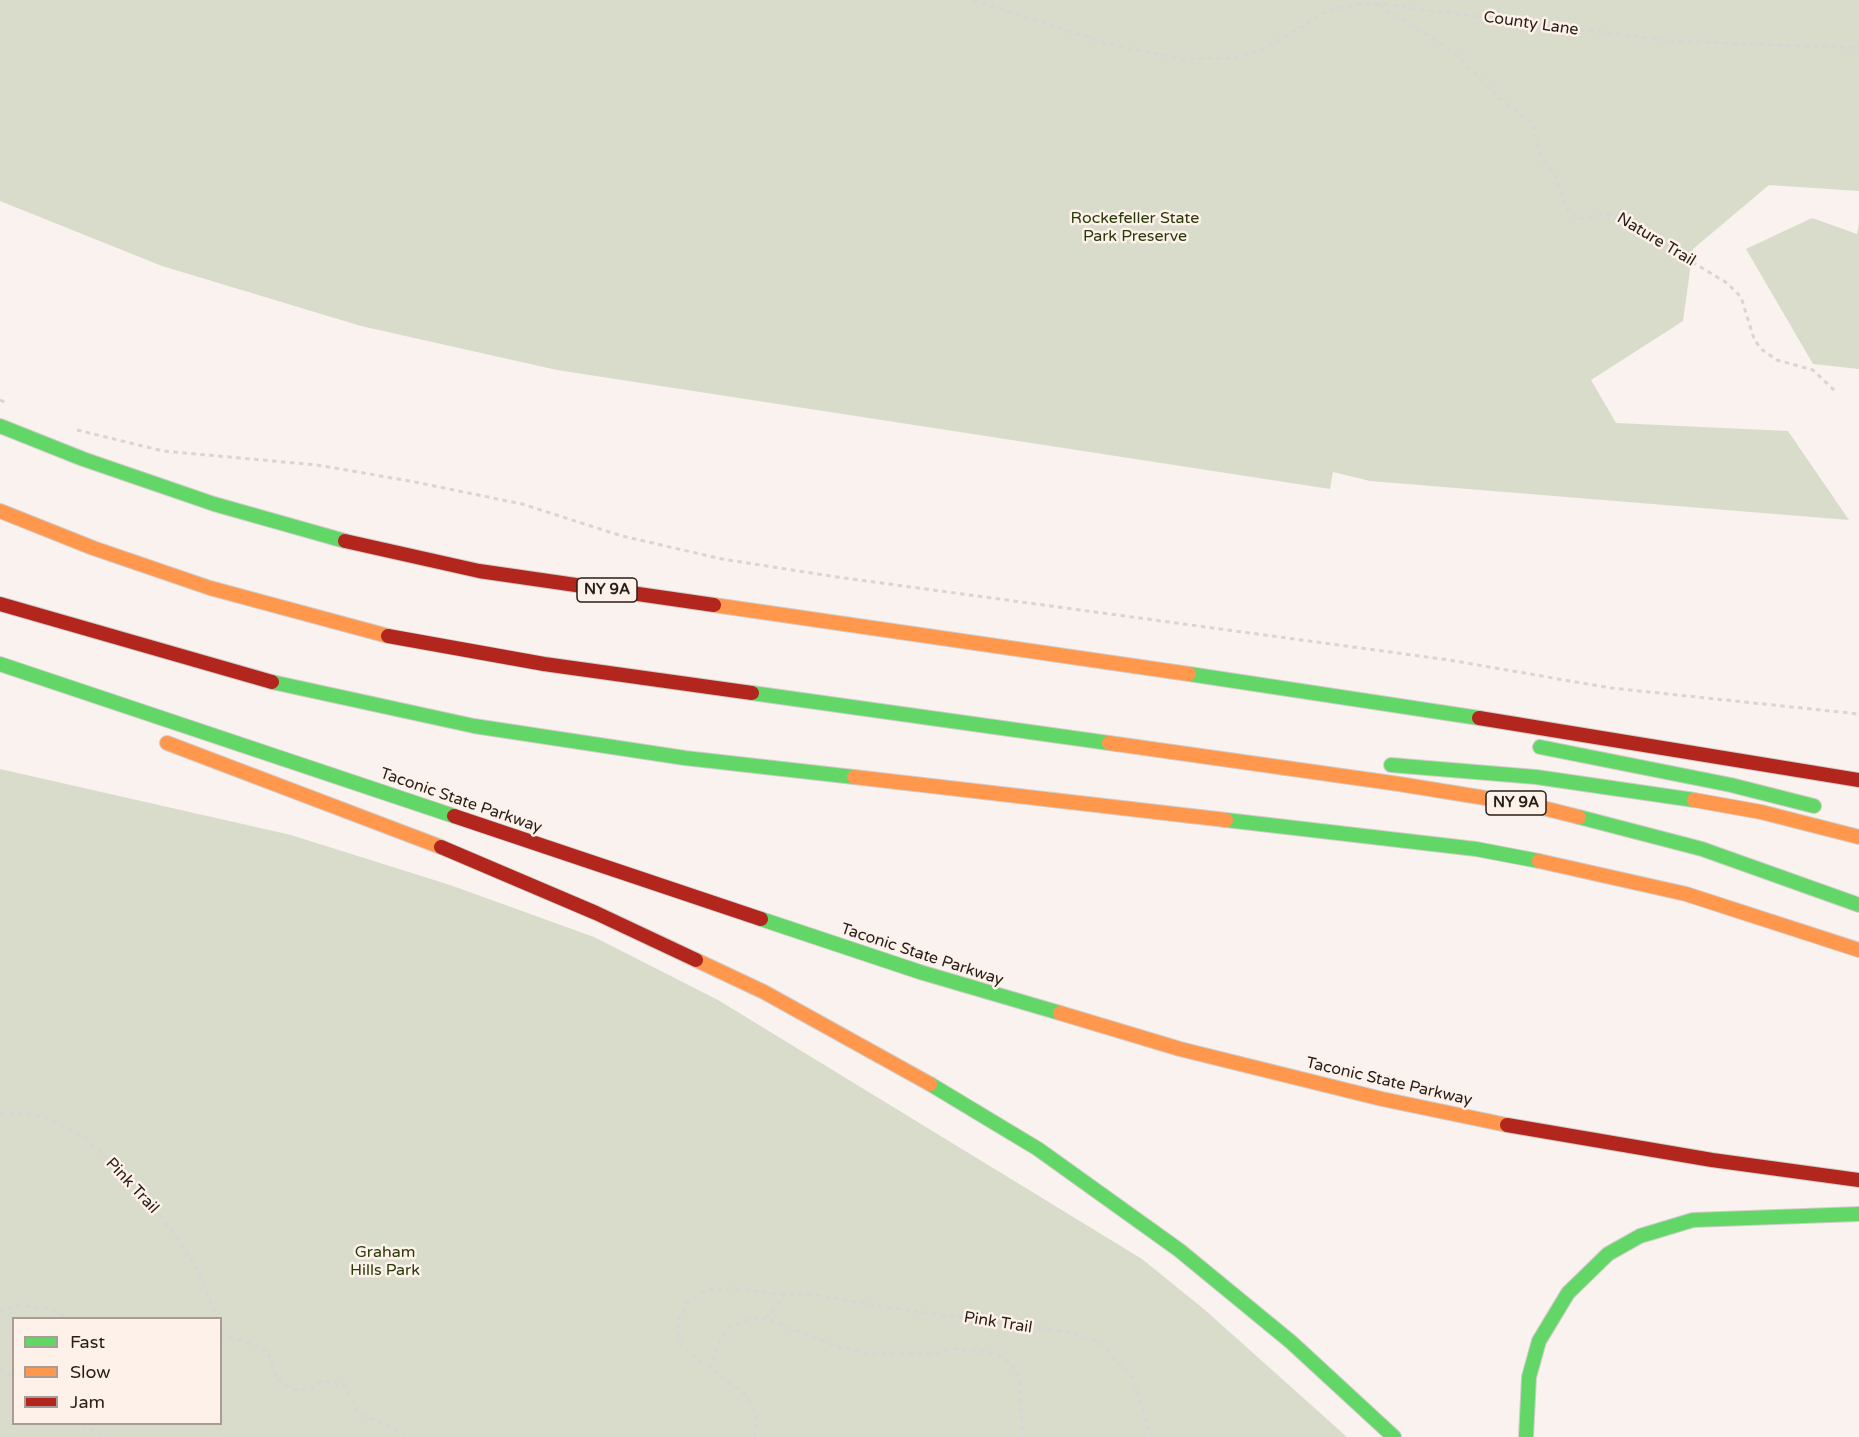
<!DOCTYPE html>
<html>
<head>
<meta charset="utf-8">
<style>
	body { margin:0 }
	#map { position:relative; width:1859px; height:1437px; overflow:hidden; background:#f9f2ee; font-family:"Varela Round",sans-serif }
	canvas { display:block }
	.legend { position:absolute; left:12px; top:1317px; width:210px; height:108px; box-sizing:border-box; background:#fdf1ea; border:2px solid #a89d96; margin:0; padding:8px 10px; list-style:none; font-size:18px; color:#281e18 }
	.legend li { display:flex; align-items:center; gap:12px; height:30px }
	.legend b { width:30px; border:2px solid #a89d96 }
</style>
</head>
<body>
<div id="map">
<canvas width="1859" height="1437"></canvas>
<ul class="legend">
<li><b style="height:8px;background:#63d668"></b>Fast</li>
<li><b style="height:8px;background:#ff974d"></b>Slow</li>
<li><b style="height:8px;background:#b3261e"></b>Jam</li>
</ul>
</div>
<script>
const g = document.querySelector('canvas').getContext('2d');
g.lineJoin = 'round';
function paint(path, color) { g.fillStyle = color; g.fill(path, 'evenodd'); }
const poly = rows => new Path2D(rows.map(r => 'M' + r).join(''));
function strokePath(path, color, width, dash) { g.strokeStyle = color; g.lineWidth = width; g.lineCap = dash ? 'butt' : 'round'; g.setLineDash(dash || []); g.stroke(path); }
function label(font, color, halo, rows, align = 'center') {
  g.font = font + ' "Varela Round",sans-serif'; g.lineWidth = 5; g.setLineDash([]); g.textBaseline = 'middle'; g.strokeStyle = halo; g.fillStyle = color; for (const [text, x, y, turn = 0] of rows) {
    g.save(); g.translate(x, y); g.rotate((+turn || 0) * Math.PI / 180); g.textAlign = isNaN(turn) ? turn : align; if (halo) g.strokeText(text, 0, 0); g.fillText(text, 0, 0); g.restore();
  }
}
paint(poly([
	[0,0,1859,0,1859,191,1769,185,1693,249,1683,321,1591,380,1616,423,1788,431,1849,520,1370,481,1333,472,1330,489,557,370,361,326,162,266,0,201],
	[1812,218,1857,234,1859,222,1859,369,1813,364,1746,249],
	[0,769,291,835,450,885,594,937,718,1000,1142,1259,1205,1310,1347,1437,0,1437],
	[14,1318,220,1318,220,1424,14,1424]
]), '#d9dccb');
const fast = poly([
	[0,426,83,459,214,504,345,541],
	[0,664,454,816],
	[1189,674,1479,718],
	[272,682,474,726,685,758,854,777],
	[752,693,1109,743],
	[1540,747,1731,785,1814,806],
	[1391,765,1536,777,1694,800],
	[1579,817,1702,849,1859,905],
	[1226,820,1476,849,1539,861],
	[761,919,920,972,1060,1013],
	[930,1084,1038,1149,1179,1250,1291,1342,1394,1437],
	[1526,1437,1529,1377,1539,1341,1568,1293,1608,1254,1640,1236,1693,1220,1859,1214]
]);
const slow = poly([
	[0,511,93,548,210,588,388,636],
	[714,605,1189,674],
	[167,743,441,847],
	[1109,743,1399,784,1535,806,1579,817],
	[854,777,1226,820],
	[1694,800,1761,812,1859,837],
	[1539,861,1686,894,1859,950],
	[696,960,764,992,930,1084],
	[1060,1013,1180,1049,1382,1099,1507,1125]
]);
const jam = poly([
	[345,541,479,571,714,605],
	[0,604,272,682],
	[388,636,544,664,752,693],
	[1479,718,1859,780],
	[454,816,761,919],
	[441,847,596,913,696,960],
	[1507,1125,1712,1160,1859,1180]
]);
strokePath(fast, '#d2cdca', 16);
strokePath(slow, '#d2cdca', 16);
strokePath(jam, '#d2cdca', 16);
strokePath(poly([
	[973,0,1105,43,1180,59,1235,58,1262,50,1328,11,1358,4,1380,4,1671,41,1859,48],
	[1380,4,1386,12,1398,17,1451,50,1497,96,1533,124,1542,159,1555,175,1568,212,1579,219,1612,214,1727,283,1741,297,1754,339,1761,349,1777,360,1813,370,1835,391],
	[0,400,7,403],
	[77,430,163,451,317,465,410,481,522,504,622,536,722,559,837,577,1449,660,1611,688,1859,714],
	[0,1114,23,1113,44,1116,84,1137,99,1151,144,1196,175,1235,197,1269,217,1318],
	[0,1312,16,1305,52,1309,66,1318],
	[766,1318,784,1296],
	[220,1328,223,1335],
	[220,1336,238,1339,267,1350,276,1377,291,1390,311,1389,322,1380,345,1386,359,1414,391,1426,407,1437],
	[0,1369,14,1378],
	[710,1369,720,1338,731,1326,746,1320,766,1318,835,1346,870,1354,934,1354,954,1349,995,1353,1010,1363,1020,1377,1022,1437],
	[82,1424,103,1437],
	[754,1437,756,1432,756,1414,747,1396,681,1346,677,1323,687,1303,706,1290,733,1288,785,1295,812,1294,884,1307,1069,1332,1098,1341,1134,1379,1151,1437]
]), '#d8d5d4', 3, [4.5, 4.5]);
strokePath(fast, '#63d668', 14);
strokePath(slow, '#ff974d', 14);
strokePath(jam, '#b3261e', 14);
for (const [x, y, w] of [
	[607,590,60],
	[1516,803,60]
]) { const box = new Path2D(); box.roundRect(x - w / 2, y - 12, w, 24, 4.5); g.fillStyle = '#fdf1ea'; g.fill(box); strokePath(box, '#281e18', 1.5); }
label('bold 15px', '#281e18', null, [
	["NY 9A",607,590],
	["NY 9A",1516,803]
]);
label('16px', '#281e18', '#fdf1ea', [
	["County Lane",1531,24,8],
	["Nature Trail",1656,240,31],
	["Taconic State Parkway",461,801,19],
	["Taconic State Parkway",922,955,18],
	["Taconic State Parkway",1389,1082,13],
	["Pink Trail",132,1186,47],
	["Pink Trail",998,1323,9]
]);
label('16px', '#293a0a', '#fdf1ea', [
	["Rockefeller State",1135,219],
	["Park Preserve",1135,237],
	["Graham",385,1253],
	["Hills Park",385,1271]
]);
</script>
</body>
</html>
